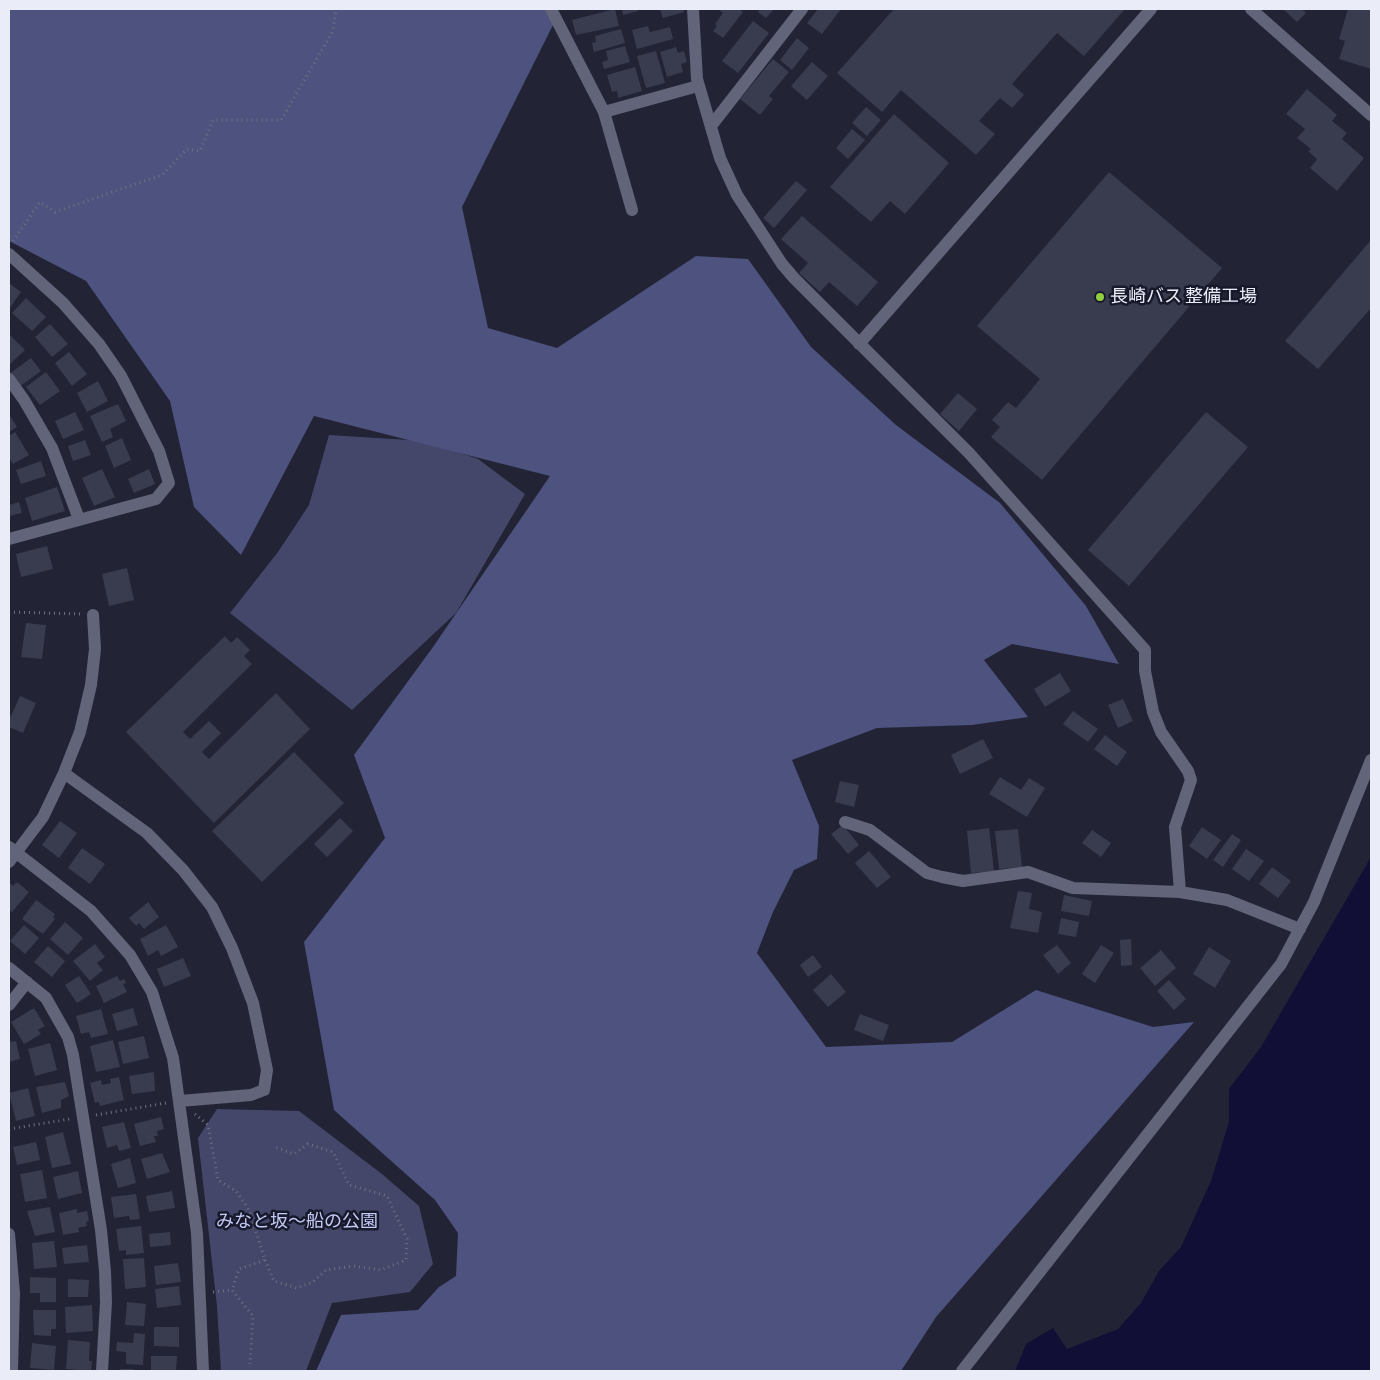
<!DOCTYPE html>
<html>
<head>
<meta charset="utf-8">
<style>
	body { margin:0 }
	#map { position:relative; width:1380px; height:1380px; overflow:hidden; background:#222335; font-family:"Alegreya Sans",sans-serif }
	canvas { display:block }
	.frame { position:absolute; inset:0; border:10px solid #eaecf8; pointer-events:none }
</style>
</head>
<body>
<div id="map">
<canvas width="1380" height="1380"></canvas>
<div class="frame"></div>
</div>
<script>
const g = document.querySelector('canvas').getContext('2d');
g.lineJoin = 'round';
function paint(path, color) { g.fillStyle = color; g.fill(path, 'evenodd'); }
const poly = rows => new Path2D(rows.map(r => 'M' + r).join(''));
function strokePath(path, color, width, dash) { g.strokeStyle = color; g.lineWidth = width; g.lineCap = dash ? 'butt' : 'round'; g.setLineDash(dash || []); g.stroke(path); }
function label(font, color, halo, rows, align = 'center') {
  g.font = font + ' "Alegreya Sans","Noto Sans JP",sans-serif'; g.lineWidth = 5; g.setLineDash([]); g.textBaseline = 'middle'; g.strokeStyle = halo; g.fillStyle = color; for (const [text, x, y, turn = 0] of rows) {
    g.save(); g.translate(x, y); g.rotate((+turn || 0) * Math.PI / 180); g.textAlign = isNaN(turn) ? turn : align; if (halo) g.strokeText(text, 0, 0); g.fillText(text, 0, 0); g.restore();
  }
}
paint(poly([
	[329,435,425,441,478,459,525,494,456,613,352,710,230,613,278,552,309,505],
	[217,1109,299,1111,382,1174,419,1206,433,1264,410,1292,332,1303,306,1371,221,1371,217,1306,198,1138]
]), '#44476a');
paint(poly([
	[9,9,552,9,553,25,462,207,488,328,557,348,696,256,748,259,811,347,896,425,1000,503,1086,606,1119,664,1012,644,984,660,1028,717,972,725,877,728,792,760,819,826,817,859,794,870,773,912,757,953,826,1047,952,1042,1036,990,1153,1027,1194,1022,936,1317,901,1371,316,1371,341,1315,418,1310,439,1287,456,1276,458,1233,435,1200,334,1110,304,942,385,838,354,755,433,647,550,476,314,416,241,555,194,507,170,401,86,281,9,241]
]), '#4e527f');
paint(poly([
	[1371,857,1371,1371,1015,1371,1026,1344,1053,1328,1067,1349,1118,1329,1141,1303,1159,1271,1181,1247,1211,1181,1229,1122,1229,1089,1261,1047]
]), '#110f35');
paint(poly([
	[615,9,619,26,576,35,572,20],
	[622,9,638,9,638,11,623,15],
	[660,9,683,9,684,12,663,18],
	[721,9,739,9,743,12,723,38,713,31,717,26,715,24,723,13,720,11],
	[760,9,774,9,766,18,758,12],
	[818,9,841,9,822,34,807,23],
	[894,9,1125,9,1084,56,1057,33,1012,84,1024,95,1012,108,1000,98,979,121,995,134,976,155,901,90,882,112,837,73],
	[1283,9,1302,9,1306,13,1297,22],
	[1348,9,1371,9,1371,69,1339,59,1345,41,1339,39],
	[753,21,769,33,738,73,722,61],
	[648,26,650,32,670,27,673,39,637,49,632,30],
	[621,29,625,43,594,52,592,43,596,42,595,36],
	[797,38,809,48,792,70,780,60],
	[625,46,630,62,604,69,602,62,608,60,606,51],
	[676,47,678,53,684,51,687,62,681,64,683,72,667,77,660,52],
	[656,51,665,83,646,88,637,56],
	[773,59,789,72,769,96,773,99,760,115,740,99],
	[812,62,828,76,807,100,791,86],
	[635,67,642,91,618,98,617,91,612,92,607,75],
	[1307,89,1337,115,1332,121,1347,133,1342,139,1364,158,1337,191,1310,168,1317,159,1308,151,1311,149,1297,138,1305,129,1286,114],
	[866,107,881,120,867,136,852,123],
	[894,114,949,163,905,214,890,201,871,222,830,187],
	[852,129,865,140,848,159,836,148],
	[1109,172,1222,268,1042,480,991,437,1000,427,992,420,1008,402,1016,408,1040,379,977,326],
	[796,181,807,190,774,228,763,218],
	[802,216,878,282,857,306,829,282,820,292,799,273,808,263,781,239],
	[1371,240,1371,308,1318,369,1285,341],
	[9,283,21,292,9,309],
	[26,298,46,317,32,331,12,313],
	[50,324,68,344,52,357,35,337],
	[10,335,25,350,10,364,9,336],
	[69,352,87,374,72,386,55,363],
	[31,358,41,371,19,387,9,374],
	[46,372,60,391,40,405,26,387],
	[98,381,108,401,87,412,77,393],
	[958,393,977,409,959,431,940,414],
	[118,404,126,421,110,429,113,437,102,442,90,416],
	[75,412,84,430,63,439,55,421],
	[1206,412,1248,447,1129,586,1088,550],
	[9,414,17,427,9,432],
	[15,432,29,455,13,464,9,457,9,436],
	[122,438,131,460,114,468,105,446],
	[85,440,91,455,73,461,68,446],
	[41,461,46,476,21,484,16,470],
	[102,469,115,497,94,506,82,478],
	[149,469,155,484,134,493,128,479],
	[57,487,65,511,32,521,25,498],
	[19,502,22,513,9,516,9,505],
	[47,546,53,569,21,577,16,554],
	[127,568,134,600,109,606,102,574],
	[26,623,46,625,42,659,21,657],
	[225,636,231,643,237,637,250,650,244,656,252,664,183,732,190,739,209,721,221,733,202,752,209,759,276,693,310,729,214,823,126,732],
	[1060,673,1071,691,1045,707,1034,689],
	[20,696,36,703,23,733,9,727,9,720],
	[1123,699,1133,721,1118,728,1108,705],
	[1073,711,1098,729,1088,742,1063,724],
	[1105,735,1127,752,1117,766,1094,749],
	[983,739,993,758,960,774,951,755],
	[294,752,344,803,262,882,212,831],
	[1000,777,1021,790,1029,778,1045,788,1027,817,989,794],
	[840,781,859,785,854,807,835,802],
	[340,818,353,831,327,857,314,844],
	[60,821,77,833,59,858,42,845],
	[843,825,859,845,848,854,831,834],
	[1202,827,1221,840,1207,859,1189,846],
	[989,828,994,871,971,873,967,831],
	[1018,829,1022,867,999,869,995,831],
	[1092,830,1111,843,1101,857,1082,843],
	[1232,834,1241,840,1223,867,1213,860],
	[82,848,105,864,90,884,68,868],
	[1246,849,1264,861,1249,881,1232,869],
	[869,851,891,877,877,888,855,863],
	[1272,867,1291,881,1278,898,1259,884],
	[9,882,13,886,17,882,29,892,12,912,9,909],
	[1018,891,1032,893,1029,909,1042,912,1038,933,1010,928],
	[1064,895,1092,901,1089,916,1061,911],
	[36,900,55,914,53,917,55,919,43,934,22,919],
	[148,902,159,917,144,929,139,923,136,926,129,918],
	[1061,918,1079,922,1076,937,1058,934],
	[65,922,83,938,68,955,50,939],
	[24,925,39,938,25,954,10,941],
	[166,925,178,947,161,956,158,950,148,956,140,939],
	[1131,939,1132,965,1121,966,1120,940],
	[95,944,105,957,97,963,103,970,90,981,73,961],
	[1057,945,1071,963,1058,974,1043,955],
	[1101,945,1114,953,1095,983,1082,974],
	[48,946,65,961,52,977,34,962],
	[1209,947,1231,961,1215,988,1193,974],
	[1161,950,1176,968,1155,986,1140,968],
	[813,955,822,967,808,977,800,965],
	[183,958,191,976,164,987,157,969],
	[831,974,846,992,828,1007,813,990],
	[79,976,91,994,77,1003,65,985],
	[117,976,120,981,124,979,126,983,123,984,127,992,104,1003,96,986],
	[1169,980,1186,999,1174,1010,1157,991],
	[34,1008,45,1026,38,1030,41,1034,24,1044,11,1022],
	[133,1008,138,1025,117,1031,112,1014],
	[101,1009,108,1034,91,1038,89,1032,81,1034,76,1016],
	[860,1014,889,1025,883,1041,854,1030],
	[144,1036,149,1058,123,1064,118,1042],
	[113,1040,120,1067,96,1072,90,1046],
	[16,1041,20,1059,9,1062,9,1042],
	[50,1043,57,1070,35,1076,28,1049],
	[154,1072,155,1091,132,1094,129,1076],
	[119,1077,124,1100,100,1106,99,1102,95,1103,90,1083,101,1080,102,1085,111,1083,110,1079],
	[65,1082,69,1096,61,1100,61,1108,42,1113,36,1087],
	[28,1088,35,1116,16,1121,9,1093],
	[161,1117,164,1129,157,1131,158,1136,154,1136,156,1142,140,1146,134,1124],
	[124,1122,131,1148,119,1151,117,1145,107,1148,102,1127],
	[63,1132,71,1164,52,1168,45,1137],
	[36,1142,40,1160,17,1165,13,1147],
	[162,1153,170,1172,147,1179,141,1159],
	[130,1158,136,1183,118,1188,111,1164],
	[42,1170,47,1198,25,1202,20,1174],
	[78,1171,82,1193,58,1199,53,1177],
	[172,1191,175,1208,149,1212,146,1196],
	[136,1194,140,1219,130,1220,129,1216,114,1218,111,1197],
	[50,1207,55,1232,35,1236,27,1211],
	[77,1209,77,1213,87,1211,89,1221,86,1222,87,1226,78,1228,79,1232,63,1235,59,1213],
	[141,1226,144,1253,126,1255,126,1250,119,1251,116,1229],
	[170,1232,171,1245,150,1247,149,1234],
	[54,1241,57,1267,34,1269,32,1243],
	[87,1245,89,1262,64,1264,62,1248],
	[144,1258,146,1287,125,1289,123,1259],
	[178,1263,181,1282,156,1285,154,1266],
	[30,1277,56,1278,56,1302,40,1302,40,1293,30,1293],
	[68,1279,89,1280,88,1297,68,1297],
	[179,1286,181,1305,157,1308,155,1289],
	[127,1302,146,1304,144,1326,125,1325],
	[92,1305,93,1331,66,1333,65,1307],
	[33,1310,56,1310,56,1329,51,1329,51,1336,34,1335],
	[154,1327,179,1327,179,1347,154,1346],
	[134,1333,145,1334,143,1365,126,1364,126,1352,116,1351,117,1342,133,1343],
	[68,1340,90,1342,89,1361,92,1361,91,1371,66,1369],
	[32,1343,56,1346,54,1370,30,1368],
	[151,1356,177,1356,176,1371,151,1371],
	[120,1369,134,1369,134,1371,120,1371]
]), '#393b4f');
strokePath(poly([
	[13,241,40,202,55,212,162,175,187,149,200,151,213,120,281,120,333,31,336,9],
	[9,612,80,614],
	[195,1114,208,1125,218,1180,236,1191,249,1210,265,1260,239,1269,232,1290,253,1316,250,1364],
	[96,1115,166,1103],
	[9,1129,70,1119],
	[265,1260,274,1281,297,1288,313,1282,326,1270,354,1266,381,1270,406,1260,407,1239,387,1196,349,1185,333,1152,308,1144,294,1154,275,1147],
	[213,1292,232,1290]
]), '#6f7080', 3, [1, 4]);
strokePath(poly([
	[551,9,604,112,632,210],
	[693,9,697,79,720,158,737,195,782,264,794,278,969,453,1145,650,1145,671,1153,712,1161,732,1188,771,1191,780,1175,827,1180,892],
	[1251,9,1371,115],
	[604,112,698,86],
	[711,126,802,9],
	[9,254,63,303,99,344,121,376,159,451,169,483,156,499,9,539],
	[859,344,1151,9],
	[9,379,24,400,52,448,79,519],
	[64,773,147,833,183,870,212,907,232,948,253,1003,267,1070,264,1090,251,1095,180,1101],
	[845,822,870,830,927,873,942,877,963,881,1028,872,1073,888,1180,892,1227,900,1300,929],
	[9,847,91,911,130,955,152,992,173,1058,197,1233,203,1371],
	[9,862,43,817,64,773,80,732,91,685,95,649,93,615],
	[9,968,46,998,68,1037,73,1055,101,1230,105,1271,106,1302,102,1371],
	[9,1005,27,982],
	[9,1234,14,1293,12,1371],
	[962,1371,1281,964,1314,902,1371,760]
]), '#626479', 12);
for (const [x, y, r, color] of [
	[1100,297,5,"#91cd40"]
]) { const dot = new Path2D(); dot.arc(x, y, r, 0, 2 * Math.PI); g.fillStyle = color; g.fill(dot); strokePath(dot, '#181a2b', 2); }
label('18px', '#eaecf8', '#181a2b', [
	["長崎バス 整備工場",1110,297]
], 'left');
label('18px', '#c4caf6', '#181a2b', [
	["みなと坂〜船の公園",297,1222]
]);
</script>
</body>
</html>
